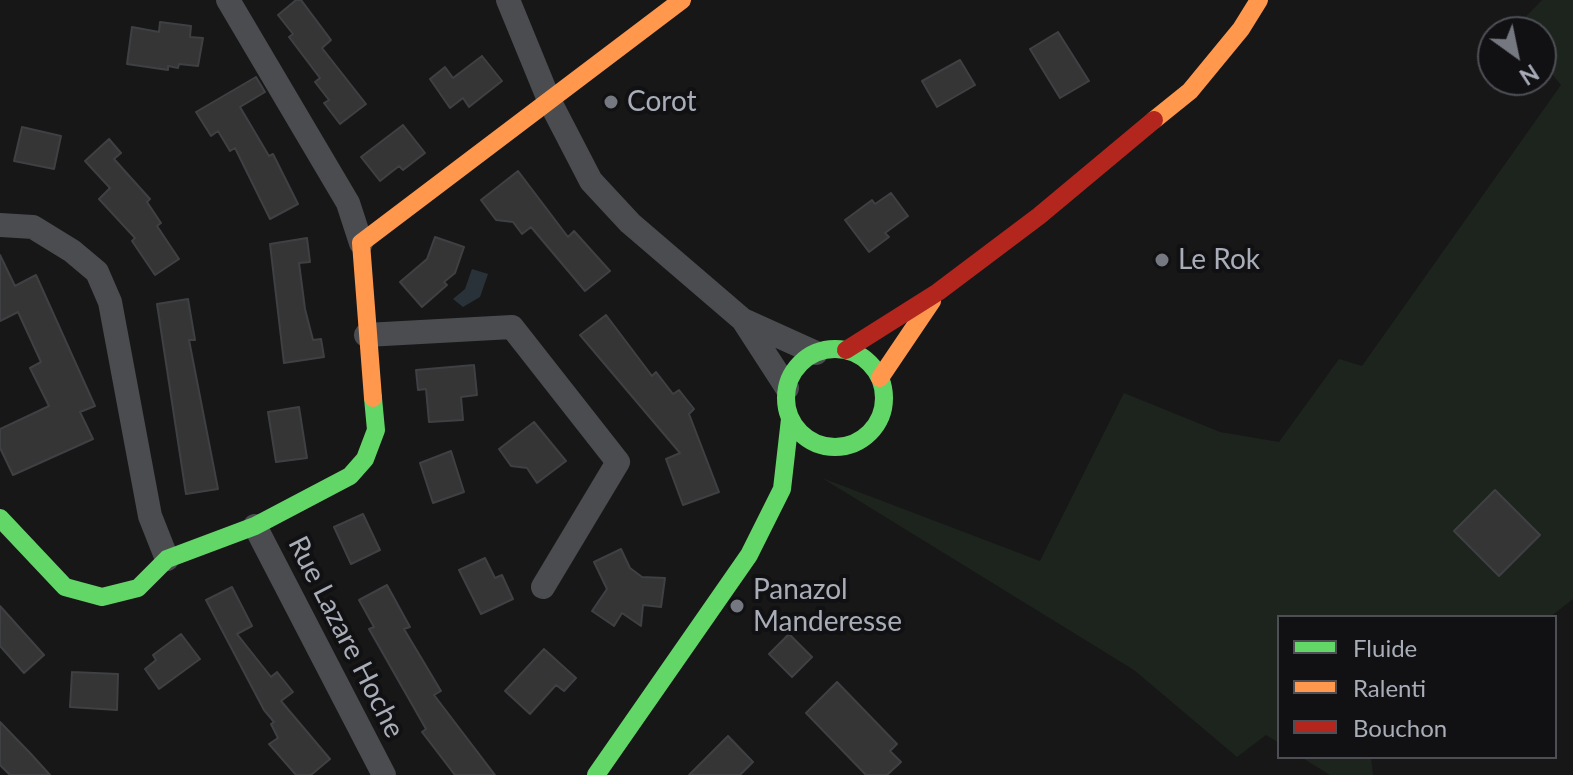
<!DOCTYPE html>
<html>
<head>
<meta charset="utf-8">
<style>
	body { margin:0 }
	#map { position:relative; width:1573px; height:775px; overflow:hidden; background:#171717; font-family:Lato,sans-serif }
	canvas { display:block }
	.legend { position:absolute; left:1277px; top:615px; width:280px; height:144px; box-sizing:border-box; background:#111113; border:2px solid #4d4f55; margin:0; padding:10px 14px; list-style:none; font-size:24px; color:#a8adb8 }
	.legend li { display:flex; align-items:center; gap:16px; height:40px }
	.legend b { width:40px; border:2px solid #4d4f55 }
	.north { position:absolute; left:1477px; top:16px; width:80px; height:80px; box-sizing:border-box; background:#111113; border:2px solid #4d4f55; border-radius:50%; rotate:147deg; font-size:22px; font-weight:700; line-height:32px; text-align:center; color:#a8adb8 }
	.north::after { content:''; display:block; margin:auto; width:28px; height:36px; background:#757880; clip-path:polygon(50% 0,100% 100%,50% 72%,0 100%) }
</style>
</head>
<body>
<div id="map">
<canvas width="1573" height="775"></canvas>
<ul class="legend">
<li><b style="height:10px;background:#63d668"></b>Fluide</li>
<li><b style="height:10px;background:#ff974d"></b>Ralenti</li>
<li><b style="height:10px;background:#b3261e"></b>Bouchon</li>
</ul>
<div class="north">N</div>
</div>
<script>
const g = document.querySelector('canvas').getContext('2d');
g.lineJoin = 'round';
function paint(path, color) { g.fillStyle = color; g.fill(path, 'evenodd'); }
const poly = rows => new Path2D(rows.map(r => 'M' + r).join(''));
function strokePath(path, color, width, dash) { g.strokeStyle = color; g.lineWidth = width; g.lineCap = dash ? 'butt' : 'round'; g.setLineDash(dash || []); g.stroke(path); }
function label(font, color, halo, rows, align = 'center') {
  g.font = font + ' Lato,sans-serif'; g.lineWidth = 8; g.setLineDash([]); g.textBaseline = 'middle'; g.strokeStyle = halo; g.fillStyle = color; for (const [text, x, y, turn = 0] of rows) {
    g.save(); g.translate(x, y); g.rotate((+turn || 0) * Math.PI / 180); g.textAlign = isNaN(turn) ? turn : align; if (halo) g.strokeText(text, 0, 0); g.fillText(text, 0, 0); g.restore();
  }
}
paint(poly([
	[1542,0,1573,0,1573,599,1550,617,1279,617,1279,743,1266,735,1237,757,1134,670,822,478,1040,561,1124,393,1220,432,1279,442,1339,359,1362,366,1561,85,1541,61,1541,32,1514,29],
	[1301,757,1371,757,1373,775,1330,775]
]), '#1d241e');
paint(poly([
	[472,269,488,274,480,297,463,307,453,299,465,289]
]), '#2a3239');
const building = poly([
	[296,0,301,0,331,40,322,48,366,104,340,124,324,103,329,100,315,82,320,78,289,37,293,34,278,15,296,0],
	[160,22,191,26,190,37,203,38,198,66,179,64,178,68,168,66,168,70,127,64,132,27,159,32,160,22],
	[1058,32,1089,81,1060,98,1030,49,1058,32],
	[482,56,502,81,469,107,463,98,450,108,430,79,445,67,453,78,482,56],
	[960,60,975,85,937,107,922,81,960,60],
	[256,77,265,92,240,107,269,156,273,154,298,204,270,219,235,148,230,151,218,131,211,136,196,112,256,77],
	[403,125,425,153,403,170,399,166,380,181,361,157,403,125],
	[22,127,61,136,54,169,14,161,22,127],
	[109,139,121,153,114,159,150,199,147,202,161,223,157,226,179,259,155,275,132,241,135,238,99,199,110,188,85,161,109,139],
	[518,171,568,237,574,231,610,271,585,291,531,227,522,234,513,222,496,220,481,200,518,171],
	[891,193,908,216,885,233,889,237,869,252,845,220,872,200,875,204,891,193],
	[435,237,464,247,455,273,444,282,447,285,422,307,400,282,427,259,435,237],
	[307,238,310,262,299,263,305,309,313,340,321,339,324,357,284,363,270,244,307,238],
	[0,255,15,286,36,275,95,406,80,412,93,439,13,475,0,448,0,429,49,406,30,368,41,362,18,312,0,321,0,255],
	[188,299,195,340,189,340,218,489,186,494,157,304,188,299],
	[606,315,652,376,656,372,673,394,679,390,694,409,689,414,719,492,683,505,666,459,680,453,580,335,606,315],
	[474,365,477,395,461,397,463,420,429,422,426,389,418,390,416,370,474,365],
	[299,407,307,458,276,462,268,412,299,407],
	[534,422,566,461,537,483,527,468,511,466,499,449,534,422],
	[451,451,464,492,433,503,420,463,451,451],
	[1495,490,1540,535,1499,576,1454,531,1495,490],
	[363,514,380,550,351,564,334,527,363,514],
	[621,549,630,568,642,577,665,578,661,607,643,605,641,626,622,613,614,626,592,611,607,589,594,562,621,549],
	[485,558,495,578,502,575,513,599,481,614,459,570,485,558],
	[387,585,410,627,404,629,441,691,434,695,495,775,455,775,422,732,426,729,369,629,374,627,359,600,387,585],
	[232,587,252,626,237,634,271,677,277,672,293,692,281,701,330,759,311,775,296,775,269,744,278,738,271,724,274,722,264,710,206,600,232,587],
	[0,606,44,655,24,673,0,646,0,606],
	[181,634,200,659,159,689,145,669,156,660,153,655,181,634],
	[789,634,812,657,792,677,769,654,789,634],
	[544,649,576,678,564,691,556,685,530,714,505,691,544,649],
	[72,672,118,674,117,710,70,707,72,672],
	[837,682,897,744,890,751,901,762,887,775,866,775,806,713,837,682],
	[0,722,31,754,50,775,10,775,0,765,0,722],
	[728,736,753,762,740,775,689,775,728,736]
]);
paint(building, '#353536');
strokePath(building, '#3f4043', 2);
strokePath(poly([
	[228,0,348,203,361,243],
	[508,0,549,100,591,181,630,223,743,320,816,353],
	[0,225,33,227,72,251,97,272,110,302,150,516,167,559],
	[743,320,787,388],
	[366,335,512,327,618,462,543,587],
	[255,526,384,775]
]), '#4b4c50', 24);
strokePath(poly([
	'786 398a49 49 0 1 1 98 0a49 49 0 1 1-98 0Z',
	[0,518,65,587,102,597,138,588,167,559,255,526,350,476,365,459,376,430,373,398],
	[596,775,749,555,782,489,790,419]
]), '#63d668', 18);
strokePath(poly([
	[1154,120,1190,91,1241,29,1259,0],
	[880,378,932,301],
	[373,398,361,243,682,0]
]), '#ff974d', 18);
strokePath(poly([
	[846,350,938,292,1039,216,1154,120]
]), '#b3261e', 18);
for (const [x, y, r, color] of [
	[611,102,8,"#757880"],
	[1162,260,8,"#757880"],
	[737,606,8,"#757880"]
]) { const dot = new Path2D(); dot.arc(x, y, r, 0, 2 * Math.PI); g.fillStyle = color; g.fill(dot); strokePath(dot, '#111113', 3); }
label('28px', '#a8adb8', '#111113', [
	["Corot",627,102],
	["Le Rok",1178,260],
	["Panazol",753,590],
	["Manderesse",753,622]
], 'left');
label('28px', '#a8adb8', '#111113', [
	["Rue Lazare Hoche",346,637,63]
]);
</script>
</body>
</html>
